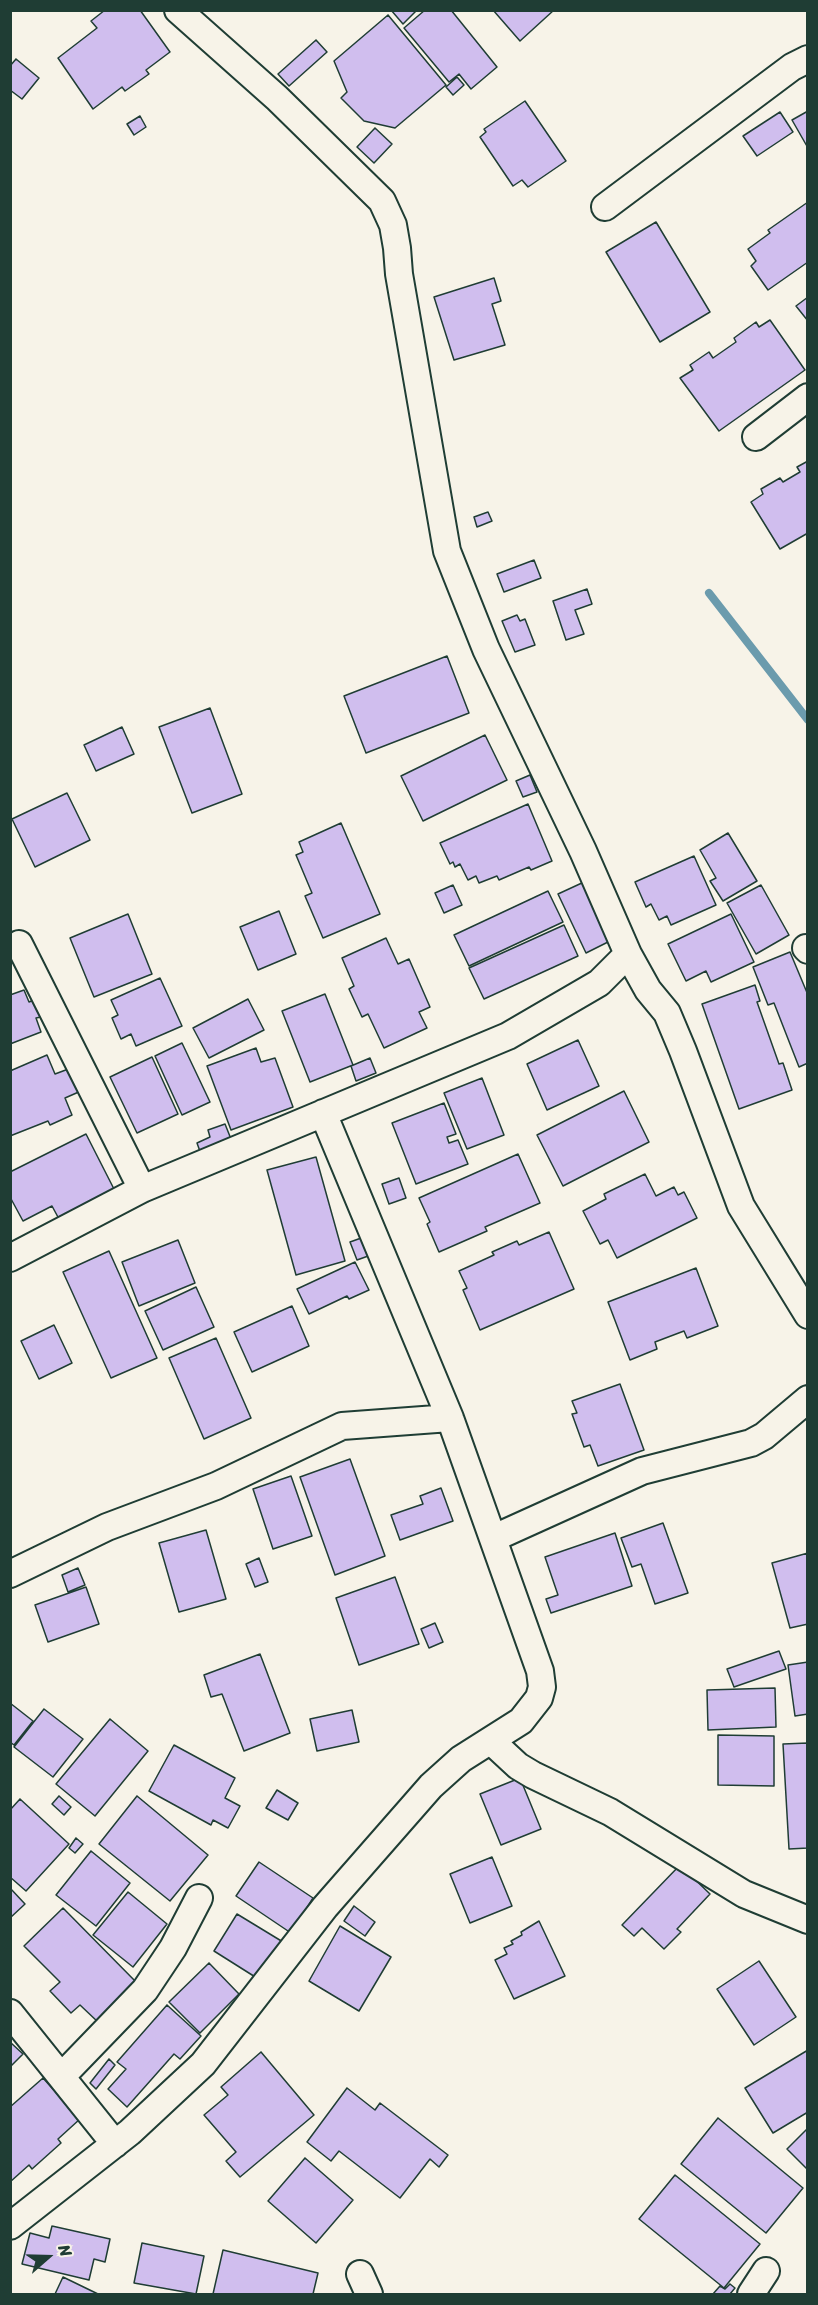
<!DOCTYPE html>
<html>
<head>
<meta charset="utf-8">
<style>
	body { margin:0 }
	#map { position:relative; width:818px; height:2305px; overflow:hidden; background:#f7f3e8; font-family:Sriracha,sans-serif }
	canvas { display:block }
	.frame { position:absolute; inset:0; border:12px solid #1f3d34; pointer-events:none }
	.north { position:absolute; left:18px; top:2227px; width:60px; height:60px; -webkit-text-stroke:4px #f7f3e8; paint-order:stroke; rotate:70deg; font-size:16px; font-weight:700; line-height:24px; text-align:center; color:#1f3d34 }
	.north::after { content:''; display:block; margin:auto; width:21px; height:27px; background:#1f3d34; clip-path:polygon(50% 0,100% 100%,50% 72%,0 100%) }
</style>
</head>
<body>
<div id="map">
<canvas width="818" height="2305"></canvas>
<div class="frame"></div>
<div class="north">N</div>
</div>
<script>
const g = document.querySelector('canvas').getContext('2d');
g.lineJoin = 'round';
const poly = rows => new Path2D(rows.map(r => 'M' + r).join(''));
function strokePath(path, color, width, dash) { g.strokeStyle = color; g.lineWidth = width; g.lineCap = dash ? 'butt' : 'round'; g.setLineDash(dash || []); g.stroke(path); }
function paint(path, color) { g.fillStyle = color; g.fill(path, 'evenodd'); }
strokePath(poly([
	[709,593,808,720]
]), '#6b9bad', 8);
const building = poly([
	[105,10,140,10,170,52,146,70,149,74,125,91,122,87,93,109,58,58,97,28,91,21,105,10],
	[391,10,417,10,403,24,391,10],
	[425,10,451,10,497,67,471,89,459,74,449,82,404,28,425,10],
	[493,10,554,10,520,41,493,10],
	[388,15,446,85,395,128,364,121,341,98,347,92,334,61,388,15],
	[316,40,327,52,289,86,278,74,316,40],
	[16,59,39,78,22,99,10,90,10,66,16,59],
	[457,77,464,85,453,95,446,87,457,77],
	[525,101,566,161,528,187,522,180,513,186,480,137,486,132,484,129,525,101],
	[808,111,808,148,792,120,808,111],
	[780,112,793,132,757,156,743,136,780,112],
	[140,116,146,127,134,135,127,124,140,116],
	[375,128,392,144,374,163,357,147,375,128],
	[808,202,808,262,768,290,751,266,756,261,748,249,770,233,768,230,808,202],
	[656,222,710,312,660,342,606,252,656,222],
	[494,278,501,301,492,304,505,345,454,360,434,297,494,278],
	[808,297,808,321,796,306,808,297],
	[770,320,805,370,719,431,680,378,693,370,690,365,709,352,713,358,736,342,734,338,756,322,759,327,770,320],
	[808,461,808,533,780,549,751,502,763,494,761,489,780,478,783,482,800,472,797,467,808,461],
	[488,512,492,521,477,527,474,517,488,512],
	[534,560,541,578,504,592,497,574,534,560],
	[587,589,592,604,575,610,584,634,566,640,553,601,587,589],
	[517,615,520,621,525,619,535,645,515,652,502,621,517,615],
	[447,656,469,713,366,753,344,696,447,656],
	[210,708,242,794,192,813,159,727,210,708],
	[122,727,134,754,96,771,84,745,122,727],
	[485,735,507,780,423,821,401,776,485,735],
	[530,775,537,792,523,797,516,781,530,775],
	[67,793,90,840,35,867,12,819,67,793],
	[528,804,552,861,531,870,529,867,499,880,497,876,479,883,476,876,468,880,460,864,455,867,453,862,450,864,440,843,528,804],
	[341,823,380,914,323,938,305,896,312,893,296,855,303,852,299,842,341,823],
	[728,833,757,881,723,901,710,881,716,878,700,850,728,833],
	[694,856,716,905,671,925,667,916,659,920,651,904,646,907,635,882,694,856],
	[584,882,612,940,586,953,558,894,584,882],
	[453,885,462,905,444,913,435,893,453,885],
	[761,885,789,935,756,954,727,903,761,885],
	[548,891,563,922,469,966,454,935,548,891],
	[279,911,296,954,258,970,240,927,279,911],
	[128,914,152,974,94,997,70,938,128,914],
	[731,914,754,962,711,982,706,971,686,981,668,944,731,914],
	[564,925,578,956,484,999,469,968,564,925],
	[386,938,398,964,409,959,430,1007,419,1012,427,1028,384,1048,368,1014,362,1017,349,989,354,986,342,958,386,938],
	[790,952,808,995,808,1063,799,1067,774,1003,768,1005,753,967,790,952],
	[160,978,182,1026,136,1046,131,1034,121,1039,112,1018,118,1015,111,1000,160,978],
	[755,985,760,1001,757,1002,779,1064,783,1063,792,1090,739,1109,702,1004,755,985],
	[24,990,29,1002,34,1000,41,1017,36,1018,41,1032,10,1044,10,995,24,990],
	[325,994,353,1065,310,1082,282,1011,325,994],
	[248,999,264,1030,209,1058,193,1028,248,999],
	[578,1040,599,1086,547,1110,527,1064,578,1040],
	[182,1043,210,1102,182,1115,155,1056,182,1043],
	[256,1048,261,1062,275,1058,293,1107,231,1130,207,1066,256,1048],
	[47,1055,55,1074,71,1068,81,1091,65,1098,72,1115,50,1125,48,1121,10,1136,10,1071,47,1055],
	[152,1057,178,1114,137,1133,110,1077,152,1057],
	[370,1058,376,1073,356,1081,351,1066,370,1058],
	[482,1078,504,1135,467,1149,444,1093,482,1078],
	[624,1091,649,1142,563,1186,537,1135,624,1091],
	[444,1103,456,1134,447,1137,449,1143,458,1140,468,1164,416,1184,392,1123,444,1103],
	[225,1124,233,1144,202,1157,197,1143,210,1137,208,1130,225,1124],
	[86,1134,115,1191,59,1219,52,1206,23,1221,10,1197,10,1172,86,1134],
	[518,1154,540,1203,485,1227,487,1231,439,1252,427,1224,430,1222,419,1198,518,1154],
	[316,1157,345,1261,296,1275,267,1170,316,1157],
	[645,1174,656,1196,674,1187,678,1195,684,1192,697,1218,617,1258,608,1240,600,1244,583,1211,606,1199,604,1194,645,1174],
	[399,1178,406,1198,389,1204,382,1184,399,1178],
	[549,1232,574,1289,480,1330,463,1290,467,1288,459,1271,494,1255,492,1252,517,1241,519,1245,549,1232],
	[364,1237,371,1255,357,1260,350,1242,364,1237],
	[178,1240,195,1283,139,1306,122,1262,178,1240],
	[109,1251,157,1358,111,1378,63,1272,109,1251],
	[355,1262,369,1290,349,1299,347,1296,309,1314,297,1289,355,1262],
	[696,1268,718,1326,687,1338,684,1331,655,1342,657,1349,630,1360,608,1302,696,1268],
	[196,1287,214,1327,163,1350,145,1311,196,1287],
	[292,1306,309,1346,252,1372,234,1332,292,1306],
	[54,1325,72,1363,39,1379,21,1341,54,1325],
	[216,1338,251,1418,204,1439,169,1358,216,1338],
	[620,1384,644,1450,598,1466,590,1445,584,1447,572,1414,577,1413,572,1401,620,1384],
	[350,1459,385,1556,335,1575,300,1477,350,1459],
	[291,1476,312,1536,273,1549,253,1489,291,1476],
	[441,1488,453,1521,400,1540,391,1515,423,1504,420,1496,441,1488],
	[663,1523,688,1593,655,1604,641,1564,632,1567,621,1538,663,1523],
	[206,1530,226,1599,179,1612,159,1543,206,1530],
	[615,1533,632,1586,551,1613,546,1599,558,1595,545,1557,615,1533],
	[808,1553,808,1624,790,1628,772,1563,808,1553],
	[259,1558,268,1582,255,1587,246,1564,259,1558],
	[78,1568,85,1585,68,1592,62,1575,78,1568],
	[395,1577,419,1644,359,1665,336,1598,395,1577],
	[86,1587,99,1624,48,1642,35,1605,86,1587],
	[435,1623,443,1642,429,1648,421,1629,435,1623],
	[779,1651,786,1669,734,1687,727,1669,779,1651],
	[260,1654,290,1733,244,1751,222,1694,211,1697,204,1675,260,1654],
	[808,1662,808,1714,795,1716,788,1665,808,1662],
	[775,1688,776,1727,708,1730,707,1690,775,1688],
	[10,1703,33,1721,14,1745,10,1742,10,1703],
	[44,1709,83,1739,53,1777,14,1747,44,1709],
	[352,1710,359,1742,317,1751,310,1719,352,1710],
	[110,1719,148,1751,95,1816,56,1784,110,1719],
	[718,1735,774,1736,774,1786,718,1785,718,1735],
	[808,1743,808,1848,789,1849,783,1744,808,1743],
	[174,1745,235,1778,225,1798,240,1806,228,1828,213,1820,211,1825,149,1791,174,1745],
	[520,1778,541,1829,501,1845,480,1794,520,1778],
	[277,1790,298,1803,288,1820,266,1808,277,1790],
	[59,1796,71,1807,64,1815,52,1804,59,1796],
	[137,1796,208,1855,170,1901,99,1844,137,1796],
	[20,1799,69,1844,26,1891,10,1877,10,1810,20,1799],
	[76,1838,83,1844,75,1853,69,1848,76,1838],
	[91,1851,130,1883,96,1926,56,1895,91,1851],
	[492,1857,512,1906,470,1923,450,1874,492,1857],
	[259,1862,313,1898,291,1933,236,1896,259,1862],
	[680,1865,710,1894,677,1929,681,1932,664,1949,642,1928,634,1936,622,1925,680,1865],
	[10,1888,25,1904,10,1918,10,1888],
	[128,1892,167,1924,133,1967,93,1935,128,1892],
	[354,1906,375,1922,365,1936,344,1921,354,1906],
	[63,1908,138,1984,99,2023,80,2005,71,2013,50,1991,60,1982,24,1946,63,1908],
	[237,1914,283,1942,260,1980,214,1951,237,1914],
	[539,1921,565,1976,514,1999,495,1960,507,1954,504,1948,513,1944,511,1941,522,1935,521,1932,539,1921],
	[340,1926,391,1957,359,2011,309,1981,340,1926],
	[759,1961,796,2017,754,2045,717,1989,759,1961],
	[209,1963,239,1994,200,2033,169,2002,209,1963],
	[167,2005,201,2036,180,2059,174,2054,127,2107,108,2089,126,2069,117,2062,167,2005],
	[10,2042,23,2054,10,2067,10,2042],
	[808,2050,808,2112,773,2133,745,2088,808,2050],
	[261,2052,314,2115,240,2177,226,2161,236,2152,204,2115,228,2095,221,2087,261,2052],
	[109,2059,115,2065,96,2089,90,2083,109,2059],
	[43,2078,80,2119,58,2139,61,2143,32,2169,29,2165,10,2182,10,2107,43,2078],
	[347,2088,375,2110,380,2103,448,2155,439,2167,430,2159,400,2198,339,2151,331,2161,307,2142,347,2088],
	[718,2118,803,2188,766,2233,681,2164,718,2118],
	[808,2128,808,2170,787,2149,808,2128],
	[305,2158,353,2200,316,2243,268,2201,305,2158],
	[675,2175,760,2244,724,2288,639,2219,675,2175],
	[52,2226,110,2239,105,2262,94,2259,89,2280,22,2264,30,2233,49,2238,52,2226],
	[142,2243,204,2256,196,2294,134,2283,142,2243],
	[223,2250,318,2273,313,2294,213,2294,223,2250],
	[63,2277,98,2294,55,2294,63,2277],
	[730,2284,735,2288,730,2294,713,2294,720,2286,725,2289,730,2284]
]);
paint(building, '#d0beee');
strokePath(building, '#1f3d34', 1.5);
const minor = poly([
	[178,10,277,98,382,201,393,225,397,248,399,274,447,551,486,649,583,851,628,954,648,990,667,1013,683,1051,741,1206,808,1315],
	[605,207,792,67,808,59],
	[756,437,808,397],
	[19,944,142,1189],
	[806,948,808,950],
	[10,1258,142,1189,508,1036,599,983,628,954],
	[494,1538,642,1471,751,1443,764,1436,808,1399],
	[10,1574,107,1527,216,1486,342,1426,450,1418],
	[491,1741,518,1766,533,1775,610,1812,744,1894,808,1920],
	[10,2013,115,2144],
	[62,2076,145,1990,173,1948,199,1898],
	[10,2226,130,2132,203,2064,325,1907,431,1786,461,1759,521,1721,539,1698,542,1687,540,1671,450,1418,323,1113],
	[360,2274,369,2294],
	[751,2294,766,2271]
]);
strokePath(minor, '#1f3d34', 30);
strokePath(minor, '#f7f3e8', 26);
</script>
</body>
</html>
